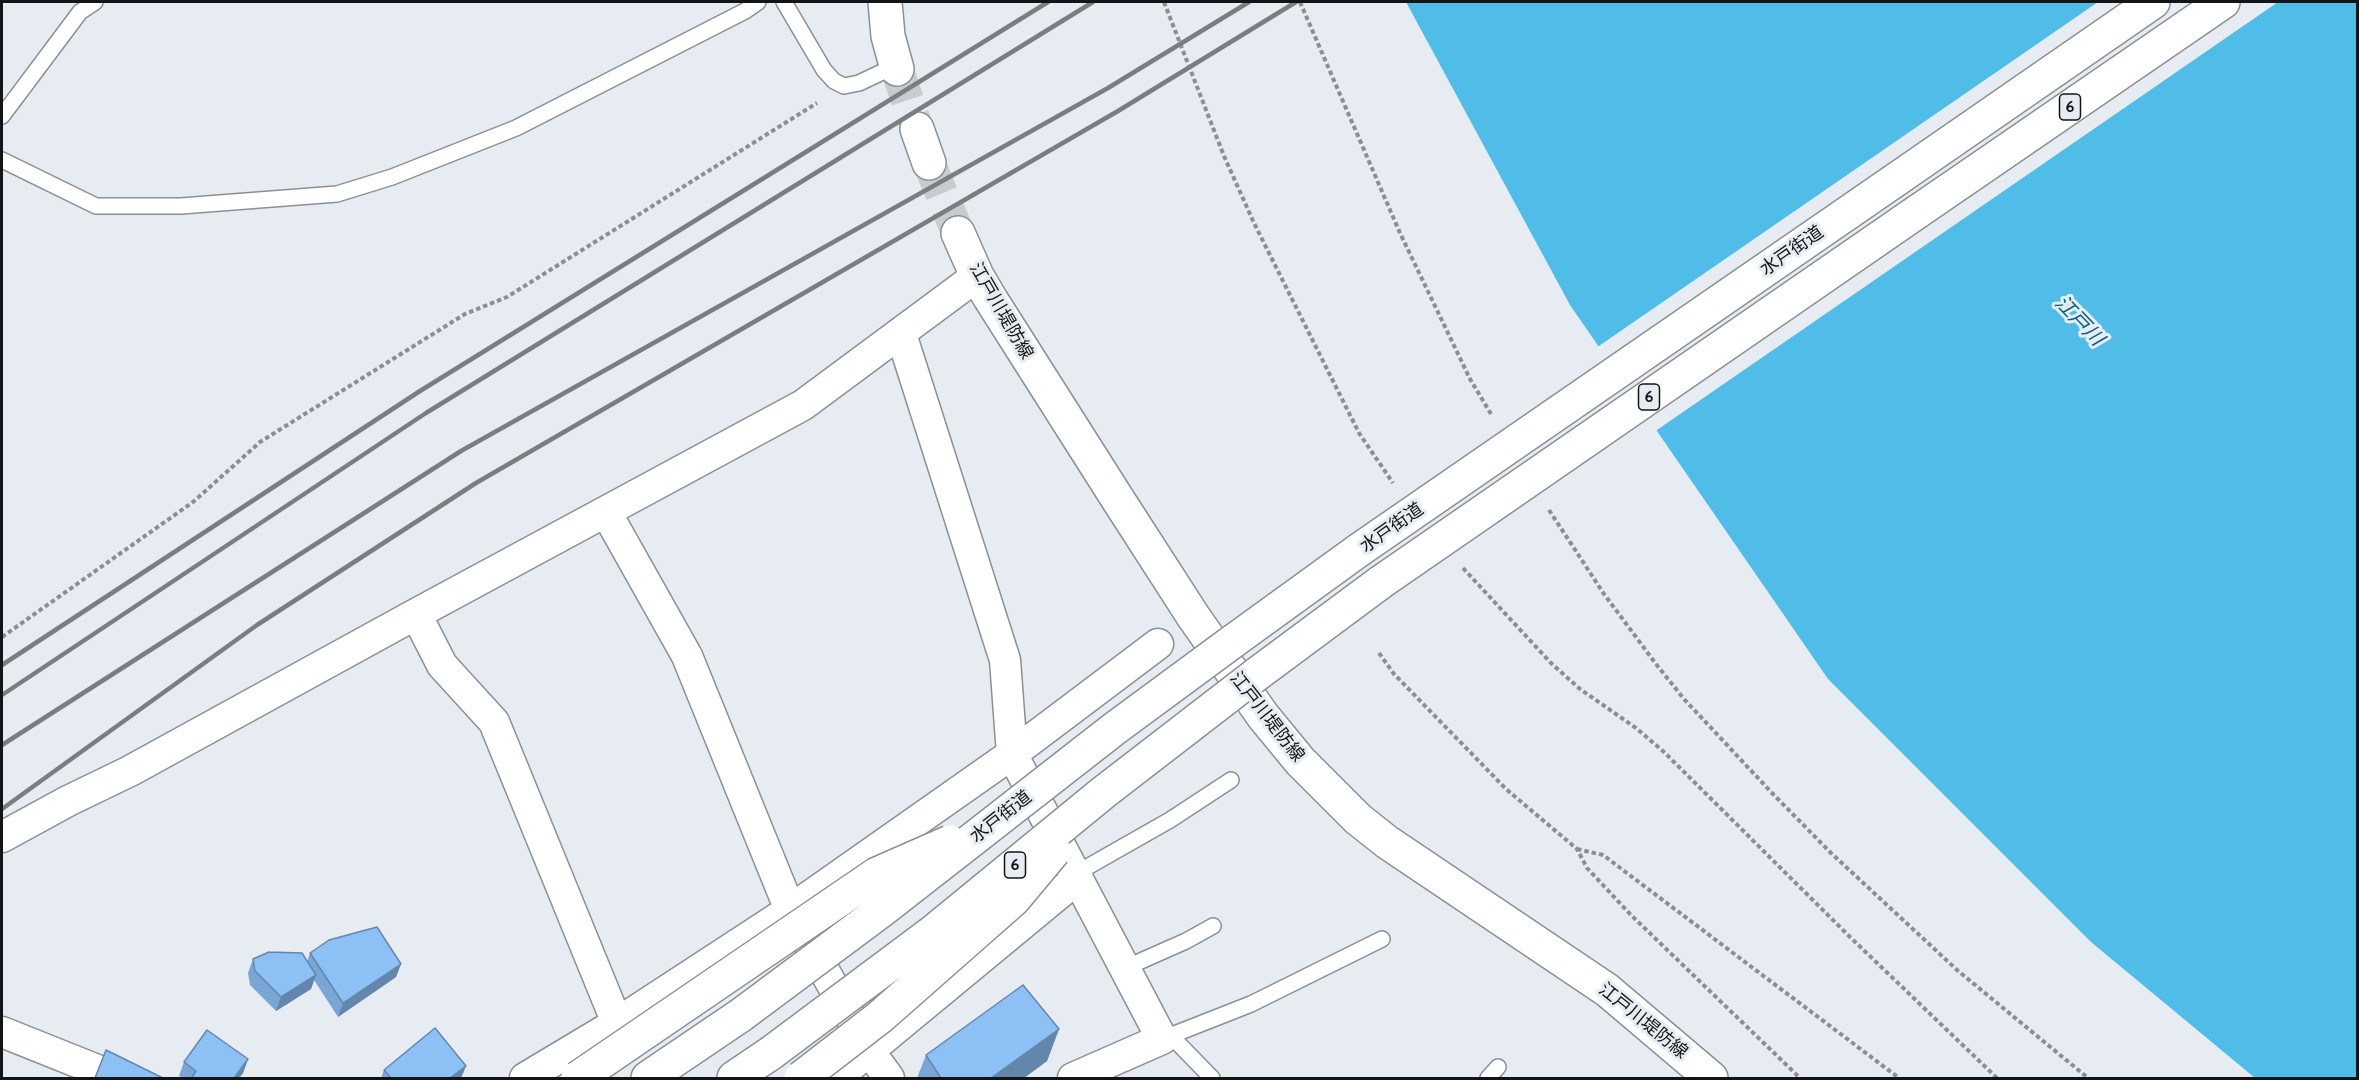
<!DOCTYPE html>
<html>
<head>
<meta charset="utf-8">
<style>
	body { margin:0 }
	#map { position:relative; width:2359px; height:1080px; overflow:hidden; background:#e7ecf2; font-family:Cabin,sans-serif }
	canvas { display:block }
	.frame { position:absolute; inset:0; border:3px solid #121416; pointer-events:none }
</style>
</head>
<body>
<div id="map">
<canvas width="2359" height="1080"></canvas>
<div class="frame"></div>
</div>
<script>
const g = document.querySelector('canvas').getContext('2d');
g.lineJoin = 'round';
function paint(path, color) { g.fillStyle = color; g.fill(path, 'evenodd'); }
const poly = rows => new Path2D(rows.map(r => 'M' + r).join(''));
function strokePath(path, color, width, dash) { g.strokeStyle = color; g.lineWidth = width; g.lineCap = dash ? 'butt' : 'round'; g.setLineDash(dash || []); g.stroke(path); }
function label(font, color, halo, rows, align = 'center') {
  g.font = font + ' Cabin,"Noto Sans JP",sans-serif'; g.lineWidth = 6; g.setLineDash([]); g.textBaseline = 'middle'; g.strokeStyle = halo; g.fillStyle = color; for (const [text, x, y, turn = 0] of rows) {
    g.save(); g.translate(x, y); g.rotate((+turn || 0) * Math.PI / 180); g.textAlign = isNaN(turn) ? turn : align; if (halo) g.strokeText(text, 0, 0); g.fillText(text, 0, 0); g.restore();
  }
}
paint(poly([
	[1406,2,2357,2,2357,1078,2255,1078,2091,942,1828,679,1570,305]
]), '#50bde8');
paint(poly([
	[2098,2,2278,2,1654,432,1596,348]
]), '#e7ecf2');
strokePath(poly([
	[897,69,917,129],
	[929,163,958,233]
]), '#c7ccd1', 33, [33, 16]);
const service = poly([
	[784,2,824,70,834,81,844,86,859,83,895,66],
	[2,116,80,12,95,2],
	[2,160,96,206,181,206,337,194,392,177,516,128,745,11,758,2],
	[1075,874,1170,820,1231,780],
	[1125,968,1186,941,1213,926],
	[1171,1036,1212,1078],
	[1162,1039,1251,1004,1382,939],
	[1488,1078,1498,1067]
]);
const minor = poly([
	[901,334,1005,660,1012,754,1162,1039,1073,1078],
	[606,512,687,656,790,910,870,1052,889,1078],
	[416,614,442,665,494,722,617,1023],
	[2,837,68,801,130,771,416,614,803,405,977,276],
	[2,1032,117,1078],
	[525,1078,617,1023,790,910,1012,754,1158,644],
	[836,1078,1078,878]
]);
const secondary = poly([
	[885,2,888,36,897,69],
	[917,129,929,163],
	[958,233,977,276,990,298,1117,498,1193,616,1263,716,1300,761,1358,819,1387,842,1607,990,1711,1078]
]);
const trunk = poly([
	[1894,181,2153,2],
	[1917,212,2223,2],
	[1232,642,1359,550],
	[1257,674,1381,582],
	[648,1078,741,1015],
	[734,1078,771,1053]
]);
strokePath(service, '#8b9095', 18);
strokePath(minor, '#8b9095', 33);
strokePath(secondary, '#8b9095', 36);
strokePath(trunk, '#8b9095', 36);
strokePath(poly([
	[1164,2,1224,156,1254,223,1359,433,1393,483],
	[1300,2,1400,233,1470,379,1491,414],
	[1549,510,1604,594,1656,664,1684,699,1772,793,1831,853,1957,970,2088,1078],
	[1463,568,1551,663,1580,689,1636,728,1664,752,1850,937,1997,1078],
	[2,637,193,502,260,442,465,314,507,297,817,103],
	[1379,653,1394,674,1506,789,1577,849,1587,868,1631,915,1800,1078],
	[1577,849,1603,855,1899,1078]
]), '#8b8f93', 4, [4.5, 3]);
strokePath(service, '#fff', 15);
strokePath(minor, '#fff', 30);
strokePath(secondary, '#fff', 33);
strokePath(trunk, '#fff', 33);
strokePath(poly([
	[2,665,420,391,1048,2],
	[2,695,426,413,1093,2],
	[2,745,461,451,1108,88,1249,2],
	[2,809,257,625,476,483,1118,111,1296,2]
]), '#7a7e81', 4.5);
const trunkBridge = poly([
	[1359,550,1894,181],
	[1381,582,1917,212],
	[741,1015,882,910,1114,729,1232,642],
	[771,1053,933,932,1104,792,1257,674],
	[578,1078,877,874,950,842],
	[801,1078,880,1017,1014,899,1054,851]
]);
strokePath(trunkBridge, '#8b9095', 36, []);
strokePath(trunkBridge, '#fff', 33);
paint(poly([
	[310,953,401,964,396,977,338,1017,314,980,311,989,276,1011,250,985,248,973,253,959,307,962],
	[1059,1029,1047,1061,1024,1078,917,1078,926,1055],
	[248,1059,243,1073,239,1078,183,1078,179,1076,184,1062],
	[466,1066,461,1078,381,1078,384,1070]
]), '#79a6d4');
paint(poly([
	[401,964,396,977,338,1017,343,1003],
	[316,975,311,989,276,1011,281,997],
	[1059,1029,1047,1061,1024,1078,991,1078],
	[248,1059,243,1073,239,1078,234,1078],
	[466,1066,461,1078,450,1078]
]), '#6387ac');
const building = poly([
	[377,927,401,964,343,1003,310,953,329,940,377,927],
	[269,952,302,953,316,975,281,997,255,971,253,959,269,952],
	[1023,985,1059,1029,991,1078,941,1078,926,1055,1023,985],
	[435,1028,466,1066,450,1078,391,1078,384,1070,435,1028],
	[207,1030,248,1059,234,1078,195,1078,192,1077,196,1071,184,1062,207,1030],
	[106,1050,163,1078,95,1078,106,1050]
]);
paint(building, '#8dc1f6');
strokePath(building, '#6387ac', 1.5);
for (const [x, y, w] of [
	[2070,107,21],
	[1649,397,21],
	[1015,865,21]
]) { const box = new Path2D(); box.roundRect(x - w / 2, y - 13, w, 26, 4.5); g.fillStyle = '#e7ecf2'; g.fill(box); strokePath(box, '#121416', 1.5); }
label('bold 16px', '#121416', null, [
	["6",2070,107],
	["6",1649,397],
	["6",1015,865]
]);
label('18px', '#121416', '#e7ecf2', [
	["水戸街道",1792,251,-35],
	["江戸川堤防線",1001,311,60],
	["水戸街道",1392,528,-35],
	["江戸川堤防線",1267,717,52],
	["水戸街道",1001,817,-38],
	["江戸川堤防線",1643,1021,39]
]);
label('italic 20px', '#04607d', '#e7ecf2', [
	["江戸川",2079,321,46]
]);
</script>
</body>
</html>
